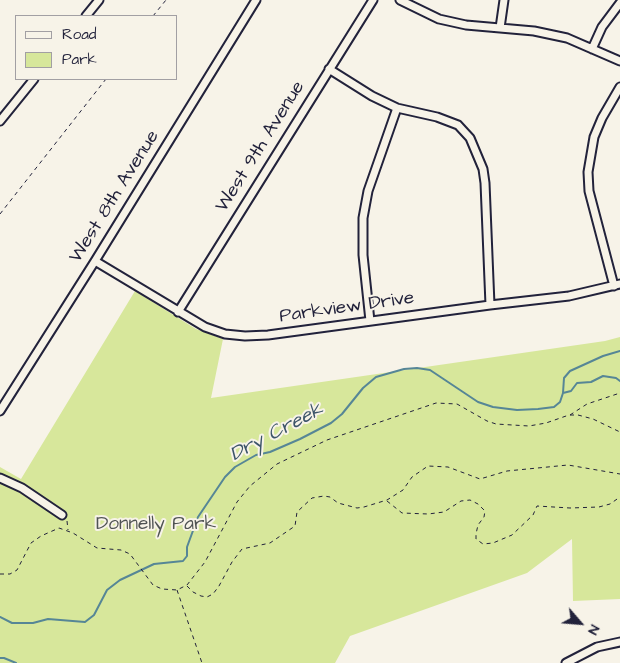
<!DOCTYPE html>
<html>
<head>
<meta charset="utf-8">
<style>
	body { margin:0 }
	#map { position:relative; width:620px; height:663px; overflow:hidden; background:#f7f3e8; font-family:"Architects Daughter",sans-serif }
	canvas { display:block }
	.legend { position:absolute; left:15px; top:15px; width:162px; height:65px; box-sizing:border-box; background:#f7f3e8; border:1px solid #a29fa3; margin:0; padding:6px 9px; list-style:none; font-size:15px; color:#22223b }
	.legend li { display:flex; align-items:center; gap:10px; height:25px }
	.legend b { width:25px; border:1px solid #a29fa3 }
	.north { position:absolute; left:555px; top:598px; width:50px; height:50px; -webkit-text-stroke:4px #f7f3e8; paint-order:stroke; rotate:117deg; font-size:14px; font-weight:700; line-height:20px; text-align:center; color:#22223b }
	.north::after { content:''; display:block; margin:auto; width:18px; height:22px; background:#22223b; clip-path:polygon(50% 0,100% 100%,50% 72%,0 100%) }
</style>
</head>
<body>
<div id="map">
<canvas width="620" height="663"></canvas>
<ul class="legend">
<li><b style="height:6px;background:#f7f3e8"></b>Road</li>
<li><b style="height:14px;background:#d7e79b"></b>Park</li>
</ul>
<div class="north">N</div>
</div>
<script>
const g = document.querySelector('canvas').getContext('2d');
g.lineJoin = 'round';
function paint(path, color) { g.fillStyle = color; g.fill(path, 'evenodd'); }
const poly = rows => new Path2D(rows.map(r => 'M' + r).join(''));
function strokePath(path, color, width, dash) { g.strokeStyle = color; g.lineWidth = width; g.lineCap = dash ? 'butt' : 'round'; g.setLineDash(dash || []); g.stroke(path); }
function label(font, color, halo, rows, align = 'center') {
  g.font = font + ' "Architects Daughter",sans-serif'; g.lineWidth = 4; g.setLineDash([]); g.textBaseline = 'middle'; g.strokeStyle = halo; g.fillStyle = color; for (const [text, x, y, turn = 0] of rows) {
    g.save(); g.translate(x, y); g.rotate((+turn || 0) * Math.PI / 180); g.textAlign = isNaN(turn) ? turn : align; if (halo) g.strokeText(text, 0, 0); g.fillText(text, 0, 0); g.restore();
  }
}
paint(poly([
	[135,291,196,329,223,339,211,398,605,341,620,337,620,599,573,601,572,539,527,573,350,636,335,663,0,663,0,467,21,479]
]), '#d7e79b');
strokePath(poly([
	[563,393,571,391,577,383,591,382,603,376,616,378,620,381],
	[0,617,12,623,33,623,48,619,85,622,94,615,107,590,120,580,154,564,183,561,187,556,187,547,198,517,225,477,235,467,256,455,270,452,300,439,331,423,342,414,363,388,376,377,404,369,417,368,430,370,478,402,493,407,517,410,538,409,554,407,560,402,563,393,564,378,570,371,603,356,620,351],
	[0,658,4,658,16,663]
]), '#568696', 2);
const minor = poly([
	[400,0,439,19,466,25,534,31,567,38,620,61],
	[86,16,99,0],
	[500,28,504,0],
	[592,49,602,27,620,3],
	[329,69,372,96,397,108,437,117,458,125,470,138,483,169,485,183,490,305],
	[0,121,34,79],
	[95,261,205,327,225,334,245,336,268,335,490,305,569,296,620,284],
	[614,286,589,191,588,172,594,137,602,118,620,87],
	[178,312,373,0],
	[370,321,363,255,363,218,368,191,397,108],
	[0,411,95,261,256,0],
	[0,478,22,488,62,515],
	[566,663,597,647,620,642]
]);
strokePath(minor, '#22223b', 11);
strokePath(poly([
	[153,16,166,0],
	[0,214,106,79],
	[570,415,587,404,620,393],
	[387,501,402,513,428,514,444,512,461,501,470,500,478,504,485,511,484,517,478,525,476,534,476,539,483,544,493,543,512,535,533,515,537,506,570,508,599,507,610,504,620,497],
	[67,521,68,530],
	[0,574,10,574,17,570,31,543,41,536,59,528,73,533,97,548,121,550,130,554,153,585,162,589,177,590,187,585,205,562,237,502,250,486,277,464,327,440,436,403,457,404,487,421,496,424,529,426,546,423,569,415,578,415,593,419,620,432],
	[187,586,193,592,201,596,207,597,213,594,219,586,232,562,242,549,270,543,295,526,297,512,312,498,324,496,330,497,338,503,357,508,364,507,387,500,403,490,412,477,428,466,448,467,480,479,507,471,568,465,620,474],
	[177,590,202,663]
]), '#22223b', 1, [4, 4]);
strokePath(minor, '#f7f3e8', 7);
label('19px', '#22223b', '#f7f3e8', [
	["West 9th Avenue",261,147,-58],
	["West 8th Avenue",115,197,-58],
	["Parkview Drive",347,308,-8]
]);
label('19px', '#4f5353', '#f7f3e8', [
	["Donnelly Park",156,525]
]);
label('italic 20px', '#3c5469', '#f7f3e8', [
	["Dry Creek",277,433,-28]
]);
</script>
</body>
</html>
